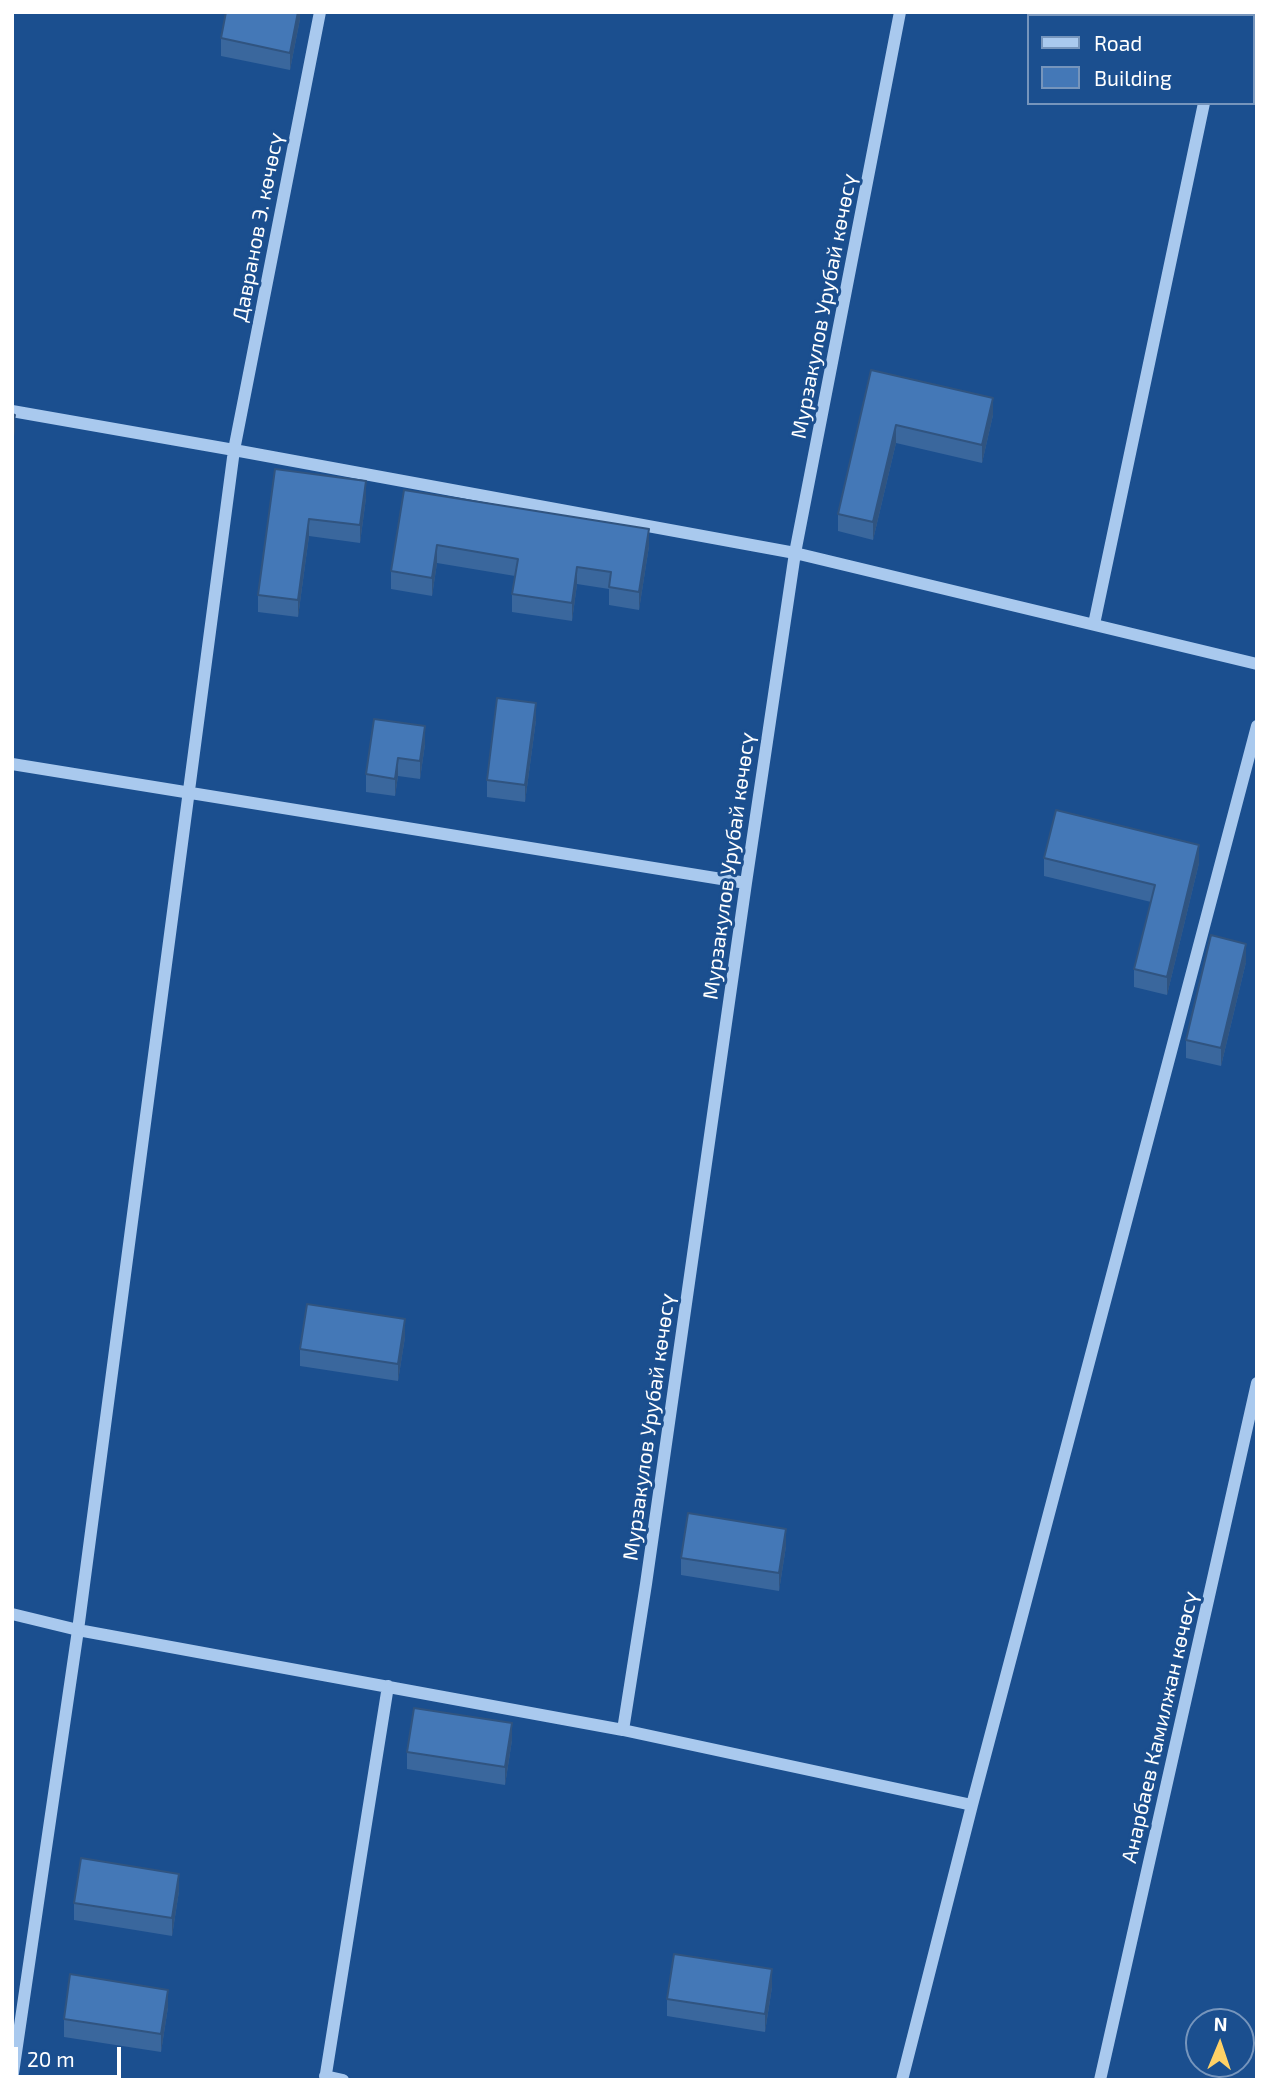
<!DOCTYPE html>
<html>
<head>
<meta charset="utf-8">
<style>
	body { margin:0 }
	#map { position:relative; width:1269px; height:2092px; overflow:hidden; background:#1b4f8f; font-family:"Exo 2",sans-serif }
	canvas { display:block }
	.frame { position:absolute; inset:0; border:14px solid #fff; pointer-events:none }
	.legend { position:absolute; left:1027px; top:14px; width:228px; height:91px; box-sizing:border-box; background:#1b4f8f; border:2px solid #7695bc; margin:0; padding:9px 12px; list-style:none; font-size:21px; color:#fff }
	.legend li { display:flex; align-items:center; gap:14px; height:35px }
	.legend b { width:35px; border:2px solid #7695bc }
	.north { position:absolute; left:1185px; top:2008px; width:70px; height:70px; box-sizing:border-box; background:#1b4f8f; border:2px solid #7695bc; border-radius:50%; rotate:2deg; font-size:19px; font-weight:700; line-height:28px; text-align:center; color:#fff }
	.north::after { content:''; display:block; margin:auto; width:24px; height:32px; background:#ffd166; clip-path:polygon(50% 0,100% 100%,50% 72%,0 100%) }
	.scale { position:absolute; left:14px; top:2047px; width:107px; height:32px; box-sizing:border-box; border:4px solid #fff; border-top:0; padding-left:9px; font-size:21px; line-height:24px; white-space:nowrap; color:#fff; -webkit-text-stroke:5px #1b4f8f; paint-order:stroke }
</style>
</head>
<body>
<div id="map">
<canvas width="1269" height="2092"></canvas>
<div class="frame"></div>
<ul class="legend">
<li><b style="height:9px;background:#a9c9ee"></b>Road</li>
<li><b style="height:19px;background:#4478b7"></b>Building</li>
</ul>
<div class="north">N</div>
<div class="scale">20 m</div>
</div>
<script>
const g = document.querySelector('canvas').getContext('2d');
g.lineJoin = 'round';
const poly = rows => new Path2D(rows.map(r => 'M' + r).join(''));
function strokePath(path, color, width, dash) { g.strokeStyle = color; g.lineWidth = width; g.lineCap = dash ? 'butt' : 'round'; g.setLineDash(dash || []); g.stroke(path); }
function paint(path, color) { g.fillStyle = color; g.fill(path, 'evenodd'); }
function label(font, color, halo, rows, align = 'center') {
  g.font = font + ' "Exo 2",sans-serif'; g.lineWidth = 6; g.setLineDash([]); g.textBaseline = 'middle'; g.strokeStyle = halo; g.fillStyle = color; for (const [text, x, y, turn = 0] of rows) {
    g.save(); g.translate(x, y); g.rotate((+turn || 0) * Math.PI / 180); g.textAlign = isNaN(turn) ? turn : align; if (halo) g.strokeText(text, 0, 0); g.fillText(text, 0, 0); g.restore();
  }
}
strokePath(poly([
	[1222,16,1223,12],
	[12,411,234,450,795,553,1257,664],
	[1094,624,1204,103],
	[12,764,746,883],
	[12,1614,78,1630,623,1730,972,1805],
	[623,1730,646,1584,746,883,795,553,900,12],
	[325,2076,343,2080],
	[12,2080,78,1630,234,450,320,12],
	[325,2080,388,1686],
	[902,2080,972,1805,1257,726],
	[1100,2080,1257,1383]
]), '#a9c9ee', 12);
paint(poly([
	[300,12,300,19,290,70,221,56,221,38],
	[871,370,993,415,982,463,896,443,873,540,838,531,838,514],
	[275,469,366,498,360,543,309,536,298,617,258,612,258,595],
	[404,490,649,546,639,610,609,605,609,589,577,584,572,621,512,612,512,594,515,576,437,563,432,596,391,589,391,571],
	[536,720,525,802,487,797,487,780],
	[425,744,420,779,398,776,395,796,366,792,366,774],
	[1044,858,1199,863,1167,995,1134,987,1134,969,1151,902,1044,876],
	[1246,962,1221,1066,1186,1058,1186,1040],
	[405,1337,398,1381,300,1366,300,1349],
	[786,1546,779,1591,681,1575,681,1558],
	[512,1740,505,1785,407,1769,407,1752],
	[179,1891,172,1936,74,1920,74,1903],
	[772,1987,765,2032,667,2016,667,1999],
	[168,2007,161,2052,64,2037,64,2019]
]), '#3a679d');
paint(poly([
	[298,12,300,12,300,19,290,70,290,53],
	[993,398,993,415,982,463,982,445],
	[15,415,15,432,12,447,12,430],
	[896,425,896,443,873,540,873,522],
	[366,481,366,498,360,543,360,525],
	[309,519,309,536,298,617,298,600],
	[649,529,649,546,639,610,639,592],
	[437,545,437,563,432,596,432,578],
	[577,567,577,584,572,621,572,603],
	[536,703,536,720,525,802,525,785],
	[425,726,425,744,420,779,420,761],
	[398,758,398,776,395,796,395,779],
	[1199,845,1199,863,1167,995,1167,977],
	[1246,944,1246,962,1221,1066,1221,1048],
	[405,1319,405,1337,398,1381,398,1364],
	[786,1529,786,1546,779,1591,779,1573],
	[512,1723,512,1740,505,1785,505,1767],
	[179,1874,179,1891,172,1936,172,1918],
	[772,1969,772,1987,765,2032,765,2014],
	[168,1990,168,2007,161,2052,161,2034]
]), '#305480');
const building = poly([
	[226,12,298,12,290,53,221,38,226,12],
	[871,370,993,398,982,445,896,425,873,522,838,514,871,370],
	[12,414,15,415,12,430,12,414],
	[275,469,366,481,360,525,309,519,298,600,258,595,275,469],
	[404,490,649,529,639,592,609,587,611,572,577,567,572,603,512,594,518,559,437,545,432,578,391,571,404,490],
	[497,698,536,703,525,785,487,780,497,698],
	[374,719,425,726,420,761,398,758,395,779,366,774,374,719],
	[1056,810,1199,845,1167,977,1134,969,1155,885,1044,858,1056,810],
	[1211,935,1246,944,1221,1048,1186,1040,1211,935],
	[307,1304,405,1319,398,1364,300,1349,307,1304],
	[688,1513,786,1529,779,1573,681,1558,688,1513],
	[414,1708,512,1723,505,1767,407,1752,414,1708],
	[81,1858,179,1874,172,1918,74,1903,81,1858],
	[674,1954,772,1969,765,2014,667,1999,674,1954],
	[70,1974,168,1990,161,2034,64,2019,70,1974],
	[59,2076,85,2080,58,2080,59,2076]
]);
paint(building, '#4478b7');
strokePath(building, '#305480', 2);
label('21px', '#fff', '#1b4f8f', [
	["Давранов Э. көчөсү",258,227,-79],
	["Мурзакулов Урубай көчөсү",824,306,-79],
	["Мурзакулов Урубай көчөсү",729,866,-82],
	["Мурзакулов Урубай көчөсү",649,1427,-82],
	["Анарбаев Камилжан көчөсү",1160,1727,-77]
]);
</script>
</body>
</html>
